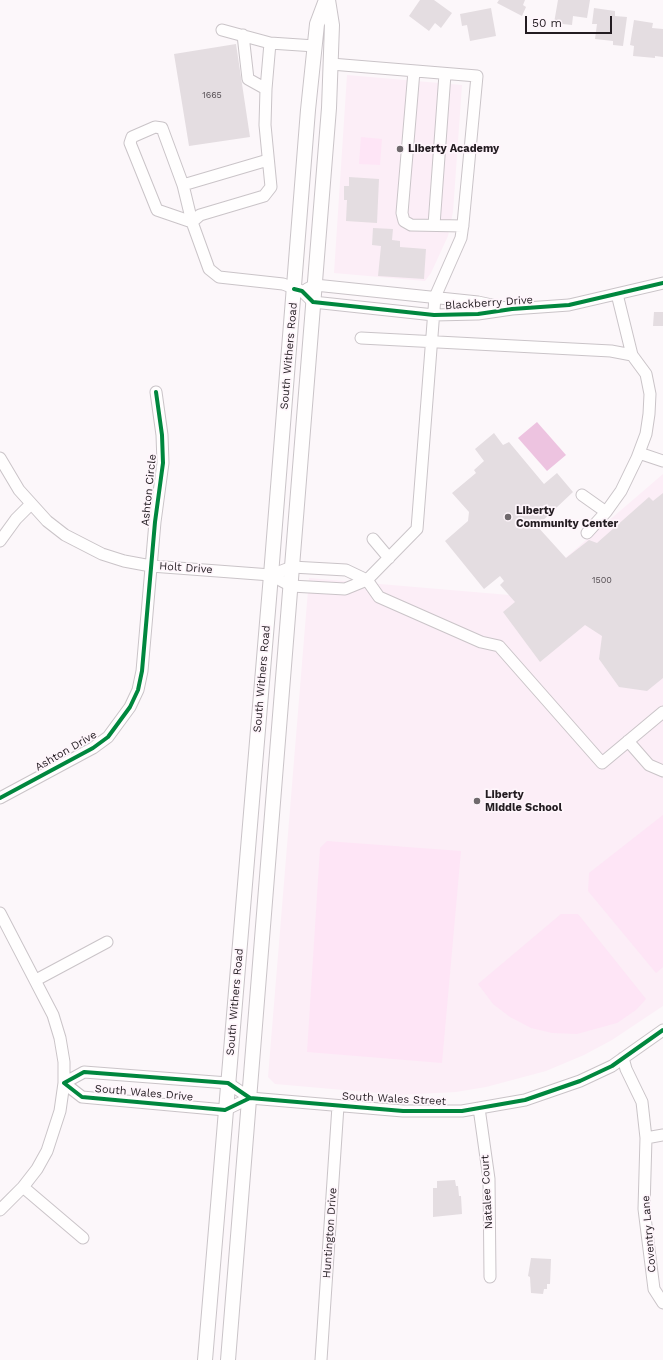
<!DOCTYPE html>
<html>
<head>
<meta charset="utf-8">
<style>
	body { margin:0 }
	#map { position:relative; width:663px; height:1360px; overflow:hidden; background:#fcf7fa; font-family:"Work Sans",sans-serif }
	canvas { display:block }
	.scale { position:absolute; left:525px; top:16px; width:87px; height:18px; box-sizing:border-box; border:2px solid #231c21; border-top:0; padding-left:5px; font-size:12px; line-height:14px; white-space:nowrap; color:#231c21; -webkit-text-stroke:3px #fef5fb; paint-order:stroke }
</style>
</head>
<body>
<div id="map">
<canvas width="663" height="1360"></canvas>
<div class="scale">50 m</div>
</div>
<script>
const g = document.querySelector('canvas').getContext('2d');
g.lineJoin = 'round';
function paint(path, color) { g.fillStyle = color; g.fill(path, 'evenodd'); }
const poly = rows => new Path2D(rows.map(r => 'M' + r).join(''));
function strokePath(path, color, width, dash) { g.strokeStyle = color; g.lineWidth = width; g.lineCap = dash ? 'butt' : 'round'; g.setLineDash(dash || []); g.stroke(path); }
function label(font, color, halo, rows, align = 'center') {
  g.font = font + ' "Work Sans",sans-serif'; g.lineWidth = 3.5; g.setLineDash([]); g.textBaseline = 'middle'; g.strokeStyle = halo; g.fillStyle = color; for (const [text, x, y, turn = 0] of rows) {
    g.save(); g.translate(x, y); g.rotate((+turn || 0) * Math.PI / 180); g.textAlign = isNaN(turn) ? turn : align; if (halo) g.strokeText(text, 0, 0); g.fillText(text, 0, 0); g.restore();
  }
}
paint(poly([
	[347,75,462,85,453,212,448,236,431,273,425,281,334,273],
	[663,474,663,1006,612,1040,584,1055,546,1071,486,1087,456,1092,400,1095,275,1084,268,1077,309,578,521,596]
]), '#fceef7');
paint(poly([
	[361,137,382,139,380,165,359,164],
	[663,815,663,967,656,973,588,891,589,873],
	[327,841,461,851,442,1063,307,1052,320,848],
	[561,914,578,914,646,999,636,1010,617,1023,577,1034,552,1033,531,1028,510,1017,493,1004,478,984]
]), '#fee5f6');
paint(poly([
	[537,422,566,455,547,471,518,438]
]), '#edc3e0');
paint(poly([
	[420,0,434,0,452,13,441,28,435,23,429,31,409,16],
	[499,0,525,0,523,5,526,7,522,16,497,3],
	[558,0,590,0,587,18,573,16,572,25,554,23],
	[491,8,496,36,470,41,467,25,462,26,460,14],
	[594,8,615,11,615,16,627,17,623,46,613,45,613,41,595,39,597,24,592,24],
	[634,20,653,23,652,28,663,29,663,57,655,56,655,58,633,56,634,46,630,45],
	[236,44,250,137,189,146,174,54],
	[349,177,379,179,377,223,346,221,347,200,344,200,344,186,349,186],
	[373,228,393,229,392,240,400,241,400,247,426,249,424,279,378,276,381,246,372,245],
	[654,312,663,312,663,326,653,326],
	[494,433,503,445,509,442,544,484,557,473,573,492,537,526,566,558,589,540,597,543,649,497,653,501,663,493,663,678,647,691,619,687,599,659,602,636,585,625,540,662,503,612,515,602,500,585,504,581,500,576,484,589,445,541,468,521,469,512,452,493,476,473,474,470,484,461,475,449],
	[455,1180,456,1186,458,1186,459,1196,461,1196,462,1214,433,1217,433,1188,437,1188,437,1181],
	[531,1258,551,1259,550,1284,547,1284,547,1289,544,1289,543,1294,531,1293,530,1277,528,1276]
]), '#e4dde1');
const minor = poly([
	[222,30,270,43],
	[243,35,248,79,266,89],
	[315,46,270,43,266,89,265,125,271,187,264,196,200,215,192,222,209,269,219,277,283,284,302,291,313,302,434,315,478,314,512,309,569,305,663,283],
	[414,71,402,213,404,221,411,225,463,226],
	[183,185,192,222],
	[192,222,157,210,130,143,132,137,155,127,162,128,183,185,268,160],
	[434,225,445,74],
	[307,289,315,285,478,302,506,308],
	[361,338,611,351,632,355],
	[639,453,663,461],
	[0,458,19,490,47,521,65,535,102,554,124,561,151,566,271,575,292,567,346,570,367,580,379,597,481,642,499,646,602,763,663,712],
	[582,495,606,512],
	[587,533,606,512,621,491,637,458,646,434,649,414,650,394,646,374,632,355,617,294],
	[373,539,389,558],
	[0,541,16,519,30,505],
	[271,575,291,586,345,589,367,580,417,529,435,297,461,238,463,224,477,76,331,64],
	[628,741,649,765,663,771],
	[0,798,93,748,108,737,130,707,138,690,142,671,155,522,163,463,162,435,156,392],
	[0,913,53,1015,60,1038,64,1062,64,1083,60,1111,47,1151,37,1169,23,1187,0,1210],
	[36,980,107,942],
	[623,1058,626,1069,642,1102,646,1138,644,1209,654,1289,663,1303],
	[250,1098,225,1110,82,1097,64,1083,84,1072,228,1083,250,1098,403,1111,462,1111,525,1100,580,1081,612,1066,663,1030],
	[479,1108,489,1179,490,1277],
	[646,1138,663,1135],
	[23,1187,83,1238],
	[321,1360,338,1106]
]);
const major = poly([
	[205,1360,271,575,308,110,317,24,326,0],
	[228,1360,329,108,332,25,328,0]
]);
strokePath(minor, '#cac4c8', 13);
strokePath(major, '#cac4c8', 16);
strokePath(minor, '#fffefe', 11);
strokePath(major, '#fffefe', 14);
strokePath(poly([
	[294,289,302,291,313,302,434,315,478,314,512,309,569,305,663,283],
	[0,798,93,748,108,737,130,707,138,690,142,671,155,522,163,463,162,435,156,392],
	[250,1098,225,1110,82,1097,64,1083,84,1072,228,1083,250,1098,403,1111,462,1111,525,1100,580,1081,612,1066,663,1030]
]), '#00873e', 4);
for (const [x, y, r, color] of [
	[400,149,4,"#6f696d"],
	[508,517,4,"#6f696d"],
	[477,801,4,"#6f696d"]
]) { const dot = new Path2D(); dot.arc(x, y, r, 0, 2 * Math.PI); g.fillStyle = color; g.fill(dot); strokePath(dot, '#fef5fb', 1.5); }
label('9px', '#534c51', null, [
	["1665",212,95],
	["1500",602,580]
]);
label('bold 11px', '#231c21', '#fef5fb', [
	["Liberty Academy",408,149],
	["Liberty",516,511],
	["Community Center",516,524],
	["Liberty",485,795],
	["Middle School",485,808]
], 'left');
label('11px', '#231c21', '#fef5fb', [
	["Blackberry Drive",489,303,-4],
	["South Withers Road",289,356,-85],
	["Ashton Circle",149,490,-84],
	["Holt Drive",186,568,4],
	["South Withers Road",262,679,-85],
	["Ashton Drive",66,751,-30],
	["South Withers Road",235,1002,-85],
	["South Wales Drive",144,1093,5],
	["South Wales Street",394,1099,3],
	["Natalee Court",487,1192,-93],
	["Huntington Drive",330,1233,-86],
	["Coventry Lane",649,1234,-95]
]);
</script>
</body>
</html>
